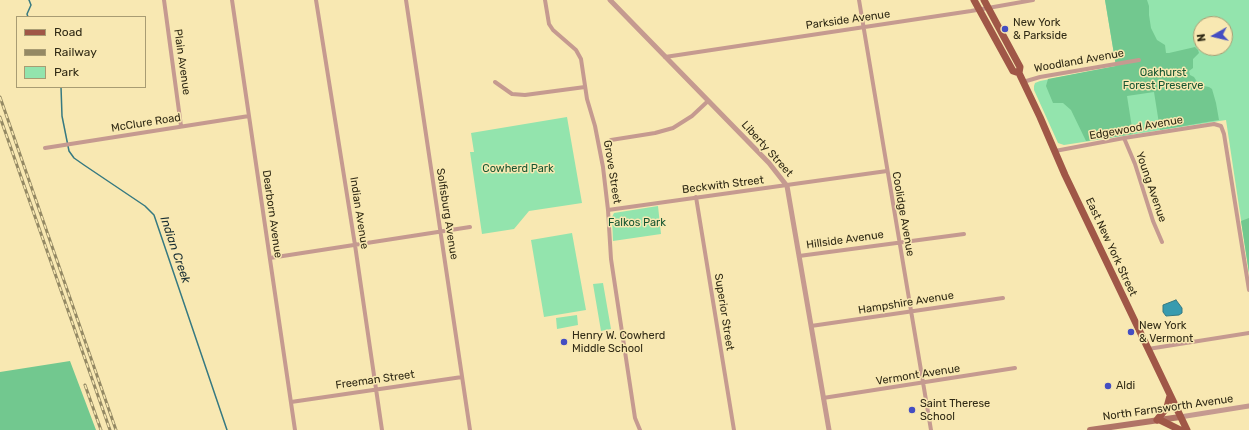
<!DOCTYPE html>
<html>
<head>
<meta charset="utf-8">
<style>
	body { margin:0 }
	#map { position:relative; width:1249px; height:430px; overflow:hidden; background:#f8e8b2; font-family:Rubik,sans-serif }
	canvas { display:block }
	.legend { position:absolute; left:16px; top:16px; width:130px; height:72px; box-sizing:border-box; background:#f8e8b2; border:1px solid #a89c73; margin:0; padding:5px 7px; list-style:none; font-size:12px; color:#302a15 }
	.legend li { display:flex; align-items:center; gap:8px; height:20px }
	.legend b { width:20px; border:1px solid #a89c73 }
	.north { position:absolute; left:1193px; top:16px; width:40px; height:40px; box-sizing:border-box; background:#f8e8b2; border:1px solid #a89c73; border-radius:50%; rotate:262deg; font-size:11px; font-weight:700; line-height:16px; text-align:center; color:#302a15 }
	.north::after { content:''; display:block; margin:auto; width:14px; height:18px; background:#444ec2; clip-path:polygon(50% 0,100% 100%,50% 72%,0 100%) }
</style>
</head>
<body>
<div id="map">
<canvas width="1249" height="430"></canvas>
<ul class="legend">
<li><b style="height:5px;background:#a05747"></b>Road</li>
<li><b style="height:5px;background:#948964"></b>Railway</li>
<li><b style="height:11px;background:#93e4ad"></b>Park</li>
</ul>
<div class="north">N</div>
</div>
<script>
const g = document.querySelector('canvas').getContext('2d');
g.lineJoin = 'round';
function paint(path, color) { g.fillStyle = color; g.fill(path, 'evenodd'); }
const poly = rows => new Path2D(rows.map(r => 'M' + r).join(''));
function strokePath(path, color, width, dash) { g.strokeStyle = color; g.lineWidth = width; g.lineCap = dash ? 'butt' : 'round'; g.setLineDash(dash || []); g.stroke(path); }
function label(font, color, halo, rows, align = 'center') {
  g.font = font + ' Rubik,sans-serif'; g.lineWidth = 3; g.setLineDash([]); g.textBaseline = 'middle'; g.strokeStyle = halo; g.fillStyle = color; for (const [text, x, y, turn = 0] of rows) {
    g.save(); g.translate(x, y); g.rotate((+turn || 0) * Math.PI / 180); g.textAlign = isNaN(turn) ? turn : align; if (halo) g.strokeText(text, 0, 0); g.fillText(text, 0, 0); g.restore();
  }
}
paint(poly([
	[1105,0,1249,0,1249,273,1226,120,1064,145,1058,143,1034,90,1034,86,1035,83,1040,81,1116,66],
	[1201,24,1225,24,1225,48,1201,48],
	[567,117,582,203,529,211,514,229,482,234,470,152,474,152,471,133],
	[658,206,661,234,613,241,612,217,614,213],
	[572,233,586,310,544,317,531,240],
	[603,283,611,329,601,331,593,284],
	[577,315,578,325,557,329,556,318]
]), '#93e4ad');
paint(poly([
	[1105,0,1147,0,1149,6,1149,15,1151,28,1157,40,1165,45,1166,53,1169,53,1195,47,1198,50,1199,53,1193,59,1193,68,1189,71,1190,75,1194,77,1199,85,1209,87,1212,89,1216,103,1219,120,1160,130,1154,92,1127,96,1133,134,1086,141,1071,110,1063,103,1053,103,1046,86,1048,79,1116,66],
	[1249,218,1249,273,1241,221],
	[70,361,96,430,0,430,0,372]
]), '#72c88f');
const water = poly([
	[1176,300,1182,308,1182,313,1179,315,1166,316,1163,312,1163,305,1176,300]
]);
paint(water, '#389baf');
strokePath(water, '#367981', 1);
strokePath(poly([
	[28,17,27,14,31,5,29,0],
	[61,87,62,116,69,151,74,158,84,165,145,206,154,215,227,430]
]), '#367981', 1.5);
strokePath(poly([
	[164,0,181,126],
	[232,0,295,430],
	[316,0,355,245,382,430],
	[406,0,470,430],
	[545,0,549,24,553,30,576,50,581,59,587,99,595,126,603,167,608,210,611,259,635,418,640,430],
	[859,0,931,430],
	[665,57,971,11,1033,0],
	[495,82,512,94,525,95,585,87],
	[1023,82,1040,77,1139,60],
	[1124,138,1135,164,1153,221,1162,242],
	[611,140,655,133,673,128,692,116,708,101],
	[45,148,249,116],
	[1055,151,1124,138,1214,124,1221,126,1224,134,1249,290],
	[696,197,734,430],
	[608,210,887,171],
	[799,256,964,234],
	[270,258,470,227],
	[811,326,1003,298],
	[1148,349,1249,333],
	[823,398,1015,368],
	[291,402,462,377]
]), '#c59a90', 4);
strokePath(poly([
	[610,0,769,163,787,186,829,430],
	[1180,417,1249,406]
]), '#c59a90', 5);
strokePath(poly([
	[1090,430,1180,417]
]), '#b07466', 6);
strokePath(poly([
	[974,0,1013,71,1019,73],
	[984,0,1020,67,1019,73,1040,117,1065,175,1187,430],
	[1157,420,1167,407,1170,396],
	[1160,420,1180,430]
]), '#a05747', 7);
const rail = poly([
	[0,97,116,430],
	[0,117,110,430],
	[85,385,101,430]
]);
strokePath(rail, '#948964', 3);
strokePath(rail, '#f8e8b2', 1.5, [4.5]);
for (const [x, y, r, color] of [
	[1005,29,4,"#444ec2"],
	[1131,332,4,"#444ec2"],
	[564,342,4,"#444ec2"],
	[1108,386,4,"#444ec2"],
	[912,410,4,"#444ec2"]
]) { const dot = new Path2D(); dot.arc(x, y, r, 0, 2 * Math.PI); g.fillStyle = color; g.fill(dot); strokePath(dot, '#f8e8b2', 1.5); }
label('11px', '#302a15', '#f8e8b2', [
	["Parkside Avenue",848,20,-8],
	["Woodland Avenue",1079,61,-10],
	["Plain Avenue",182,62,82],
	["McClure Road",146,123,-9],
	["Edgewood Avenue",1136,128,-10],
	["Liberty Street",767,149,48],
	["Grove Street",612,172,81],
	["Beckwith Street",723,185,-7],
	["Young Avenue",1151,187,71],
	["Indian Avenue",359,213,81],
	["Dearborn Avenue",272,214,82],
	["Solfisburg Avenue",447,214,81],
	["Coolidge Avenue",903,214,80],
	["Hillside Avenue",845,240,-8],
	["East New York Street",1111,247,65],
	["Hampshire Avenue",906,303,-9],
	["Superior Street",724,312,81],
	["Vermont Avenue",918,375,-9],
	["Freeman Street",375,380,-8],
	["North Farnsworth Avenue",1168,408,-8]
]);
label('11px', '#302a15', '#f8e8b2', [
	["New York",1013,23],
	["& Parkside",1013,36],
	["New York",1139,326],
	["& Vermont",1139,339],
	["Henry W. Cowherd",572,336],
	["Middle School",572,349],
	["Aldi",1116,386],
	["Saint Therese",920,404],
	["School",920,417]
], 'left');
label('11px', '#165531', '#f8e8b2', [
	["Oakhurst",1163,73],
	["Forest Preserve",1163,86],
	["Cowherd Park",518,169],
	["Falkos Park",637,223]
]);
label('italic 12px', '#182e33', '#f8e8b2', [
	["Indian Creek",175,250,71]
]);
</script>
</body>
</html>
